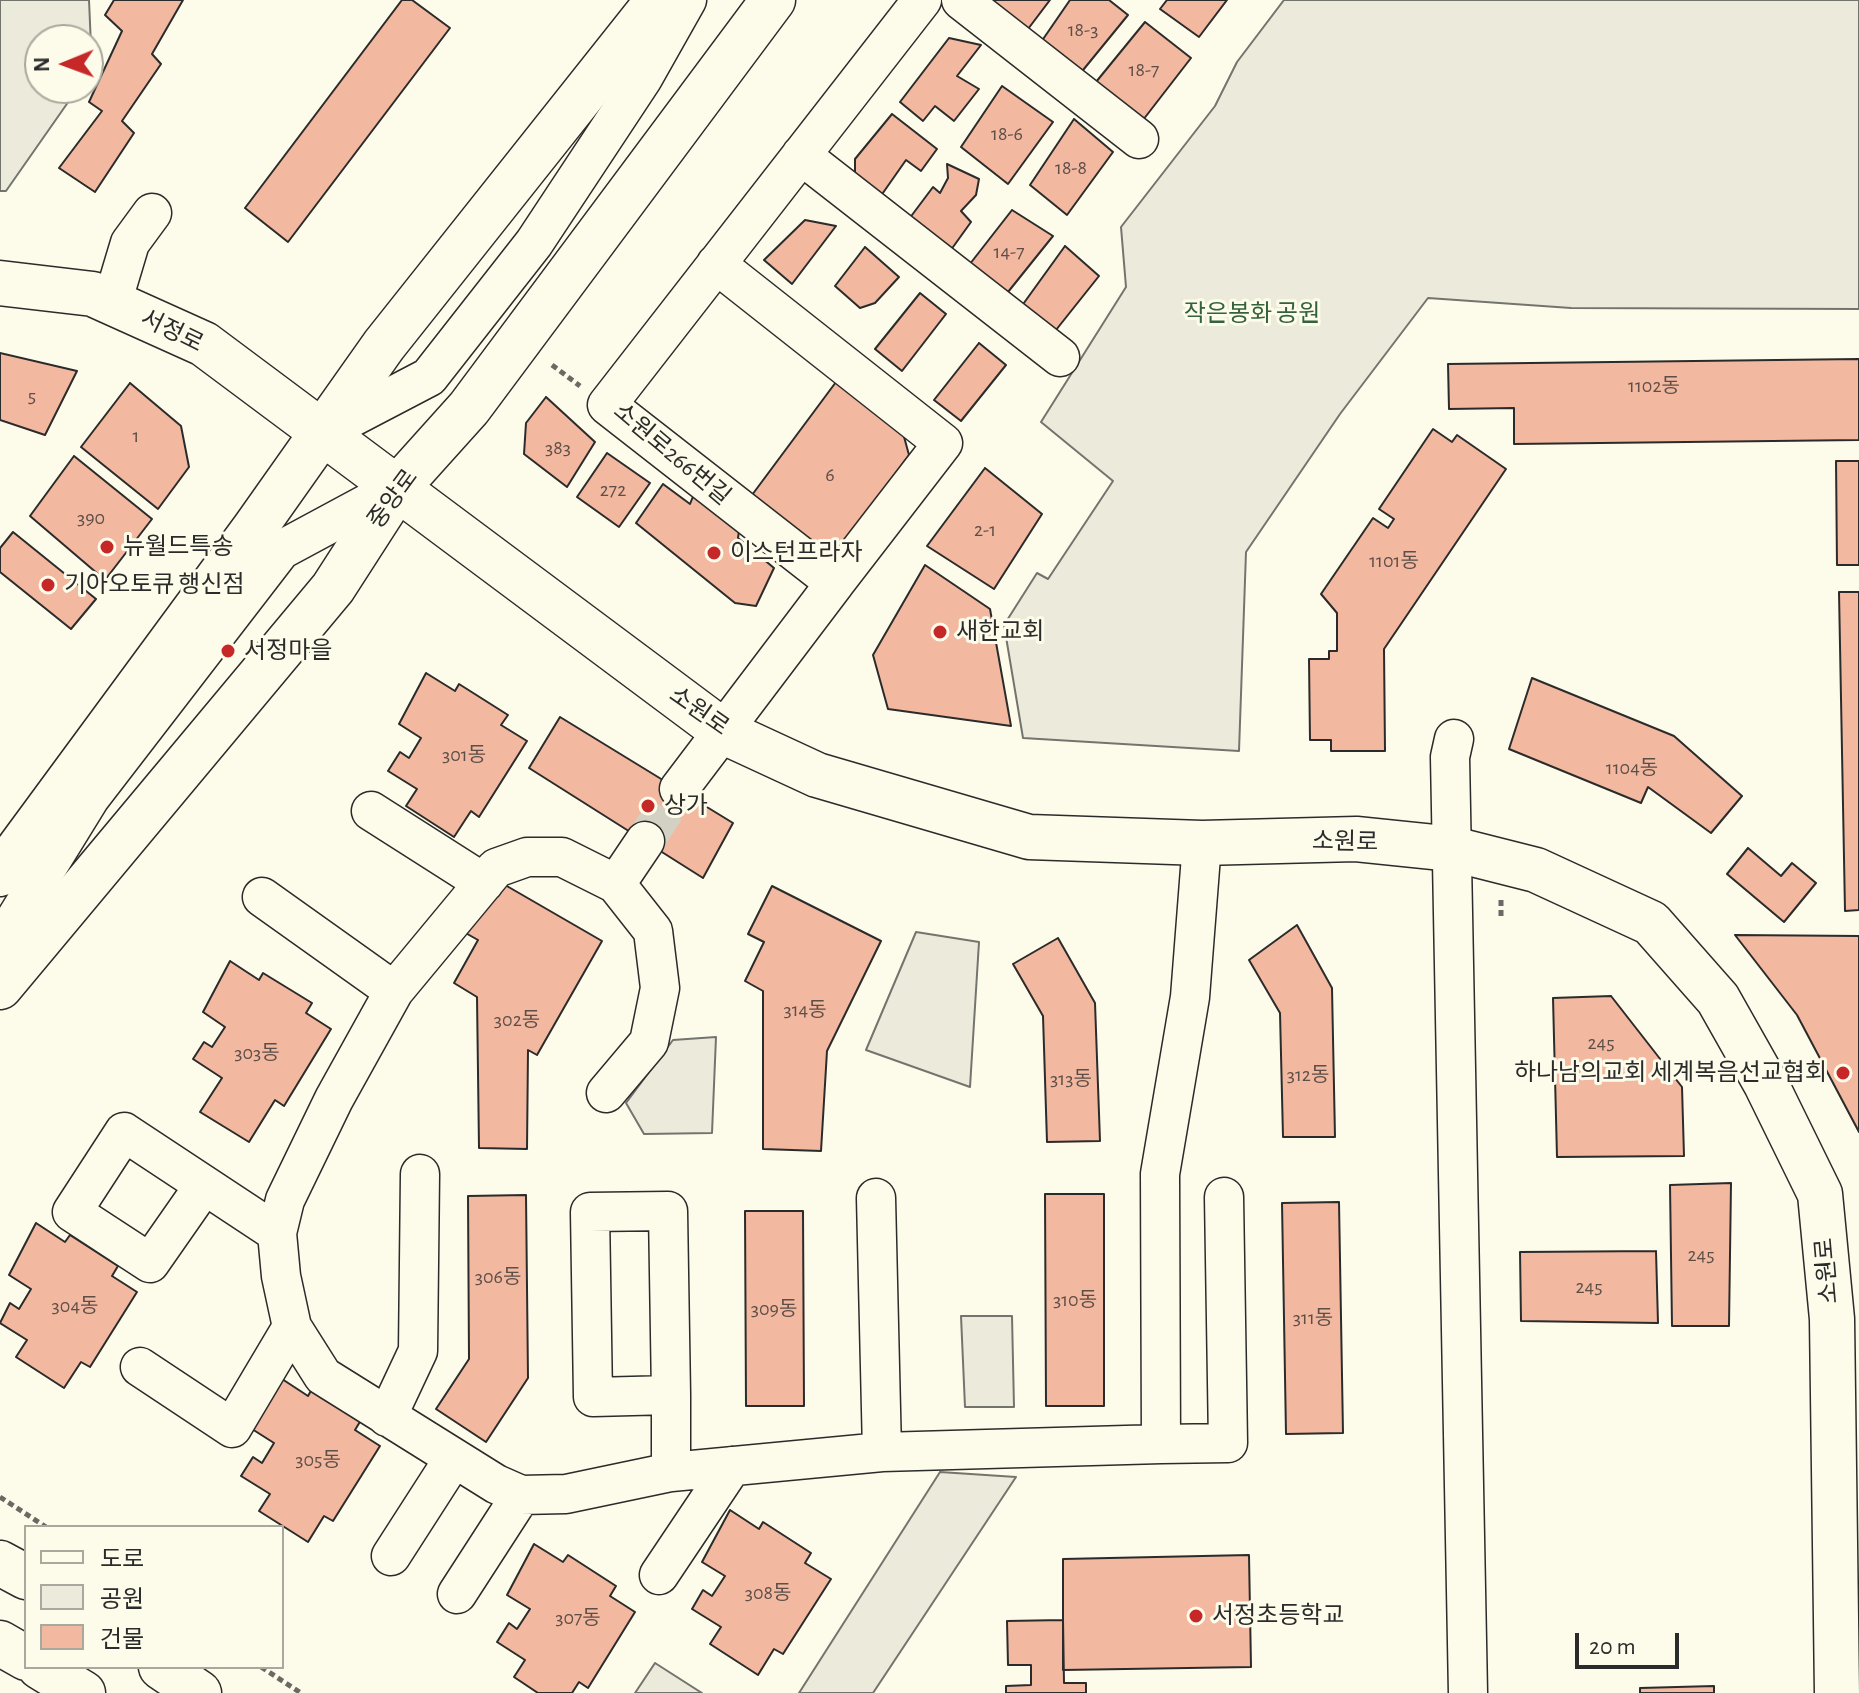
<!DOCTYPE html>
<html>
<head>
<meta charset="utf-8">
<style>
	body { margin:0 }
	#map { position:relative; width:1859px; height:1693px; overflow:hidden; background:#fdfbea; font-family:"Alegreya Sans","Noto Sans KR",sans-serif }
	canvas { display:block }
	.legend { position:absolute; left:24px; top:1525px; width:260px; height:144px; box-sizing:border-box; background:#fdfbea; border:2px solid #a9a89e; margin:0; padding:10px 14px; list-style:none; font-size:24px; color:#2b2b2b }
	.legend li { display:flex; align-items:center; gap:16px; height:40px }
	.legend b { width:40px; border:2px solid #a9a89e }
	.north { position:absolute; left:24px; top:24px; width:80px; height:80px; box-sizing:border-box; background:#fdfbea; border:2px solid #a9a89e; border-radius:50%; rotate:269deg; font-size:22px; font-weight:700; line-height:32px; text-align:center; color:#2b2b2b }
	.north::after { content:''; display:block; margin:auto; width:28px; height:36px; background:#c62828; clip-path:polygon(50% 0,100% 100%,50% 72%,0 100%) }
	.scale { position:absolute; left:1575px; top:1633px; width:104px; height:36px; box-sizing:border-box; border:4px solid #2b2b2b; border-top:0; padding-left:10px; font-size:24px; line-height:28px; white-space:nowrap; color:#2b2b2b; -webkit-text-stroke:6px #fdfbea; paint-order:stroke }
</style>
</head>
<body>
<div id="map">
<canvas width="1859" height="1693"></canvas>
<ul class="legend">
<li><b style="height:10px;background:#fdfbea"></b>도로</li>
<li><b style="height:22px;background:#ecebdb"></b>공원</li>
<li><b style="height:22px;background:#f2b8a0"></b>건물</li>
</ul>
<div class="north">N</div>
<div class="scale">20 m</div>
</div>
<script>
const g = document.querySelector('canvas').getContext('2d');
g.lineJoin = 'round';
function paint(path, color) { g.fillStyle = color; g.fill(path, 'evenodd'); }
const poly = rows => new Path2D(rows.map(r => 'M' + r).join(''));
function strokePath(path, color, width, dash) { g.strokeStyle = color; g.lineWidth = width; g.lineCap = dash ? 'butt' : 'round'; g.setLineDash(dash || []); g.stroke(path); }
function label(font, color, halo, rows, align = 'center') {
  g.font = font + ' "Alegreya Sans","Noto Sans KR",sans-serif'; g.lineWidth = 6; g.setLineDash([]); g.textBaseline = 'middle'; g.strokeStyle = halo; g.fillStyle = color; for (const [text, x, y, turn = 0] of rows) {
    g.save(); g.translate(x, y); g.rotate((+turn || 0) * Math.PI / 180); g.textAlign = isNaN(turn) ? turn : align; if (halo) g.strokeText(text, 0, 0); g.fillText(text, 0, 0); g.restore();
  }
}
const green = poly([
	[0,0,89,0,92,69,88,74,88,40,40,40,40,88,78,88,6,191,0,191,0,0],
	[1284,0,1859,0,1859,309,1571,308,1428,298,1340,414,1246,552,1239,751,1023,738,1004,625,1037,573,1048,579,1113,481,1041,422,1126,287,1121,227,1215,106,1237,62,1284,0],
	[916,932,979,942,970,1087,866,1050,916,932],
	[716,1037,712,1133,644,1134,626,1103,673,1040,716,1037],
	[961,1316,1012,1316,1014,1407,965,1407,961,1316],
	[940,1472,1016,1477,873,1693,799,1693,940,1472],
	[655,1663,702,1693,635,1693,655,1663]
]);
paint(green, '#ecebdb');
strokePath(green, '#74746e', 2);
const building = poly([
	[114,0,183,0,152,54,161,64,122,121,134,133,95,192,59,168,102,111,89,102,122,31,105,15,114,0],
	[402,0,412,0,450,28,288,242,245,208,402,0],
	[989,0,1050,0,1025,33,989,0],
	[1070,0,1109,0,1128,15,1079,75,1039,45,1070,0],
	[1167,0,1227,0,1199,37,1160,9,1167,0],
	[1145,22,1191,58,1143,120,1096,82,1145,22],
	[949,38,981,45,957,76,979,89,954,121,935,106,923,121,900,102,949,38],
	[1002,86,1053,122,1008,184,961,147,1002,86],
	[892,114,937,149,921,171,906,160,878,200,855,179,855,159,892,114],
	[1074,119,1113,152,1067,215,1030,185,1074,119],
	[947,164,979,179,976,195,961,211,971,222,948,254,906,223,933,187,940,193,948,178,947,164],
	[1012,210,1053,236,1004,297,966,269,1012,210],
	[805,220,836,226,792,284,764,260,805,220],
	[1065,246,1099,276,1052,335,1021,307,1065,246],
	[865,247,899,277,875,303,860,308,835,286,865,247],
	[920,293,946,314,902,371,875,349,920,293],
	[979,343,1006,365,961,421,934,400,979,343],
	[0,353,77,371,45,435,0,420,0,353],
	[1859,359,1859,440,1514,444,1514,408,1449,409,1448,364,1859,359],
	[836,382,903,433,909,455,841,547,811,542,752,495,836,382],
	[130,383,181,426,189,467,158,509,81,447,130,383],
	[546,397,595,442,567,487,524,454,526,423,546,397],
	[1433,429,1452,442,1457,435,1506,469,1384,649,1385,751,1331,751,1331,740,1310,740,1309,659,1329,659,1329,651,1337,651,1337,613,1321,594,1373,518,1388,528,1394,519,1379,509,1433,429],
	[607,453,650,483,619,527,577,497,607,453],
	[74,456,152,519,105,580,30,516,74,456],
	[1836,461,1859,461,1859,565,1837,565,1836,461],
	[985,468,1042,514,994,589,927,546,985,468],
	[663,484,690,504,696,489,740,525,738,538,774,568,756,606,735,603,636,523,663,484],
	[13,532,96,599,71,629,0,572,0,548,13,532],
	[925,565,990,609,1011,726,888,709,873,655,925,565],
	[1839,592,1859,592,1859,910,1845,911,1839,592],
	[426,673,455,691,459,684,508,715,501,725,527,741,479,817,471,811,454,837,406,806,417,789,388,771,400,752,409,758,421,738,399,724,426,673],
	[1532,678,1674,736,1742,796,1711,833,1648,787,1641,803,1509,749,1532,678],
	[560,717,733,823,703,878,529,768,560,717],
	[1748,848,1781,876,1792,863,1816,883,1784,922,1727,874,1748,848],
	[493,878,602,941,537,1055,528,1050,527,1149,479,1148,477,997,454,983,478,940,462,931,493,878],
	[772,886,881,941,827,1051,821,1151,763,1149,763,991,745,981,764,942,748,934,772,886],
	[1297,925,1332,988,1335,1137,1283,1137,1280,1013,1249,960,1297,925],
	[1735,935,1859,936,1859,1132,1797,1015,1735,935],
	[1058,938,1095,1003,1100,1141,1047,1142,1043,1016,1013,964,1058,938],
	[230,961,259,980,263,973,312,1003,306,1013,331,1029,284,1106,275,1100,249,1142,200,1112,222,1078,193,1059,204,1042,212,1047,225,1027,203,1012,230,961],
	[1611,996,1682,1087,1684,1156,1557,1157,1553,998,1611,996],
	[1731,1183,1729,1326,1672,1326,1670,1185,1731,1183],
	[1045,1194,1104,1194,1104,1406,1046,1406,1045,1194],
	[526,1195,528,1378,486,1442,436,1409,469,1359,468,1196,526,1195],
	[1339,1202,1343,1433,1286,1434,1282,1203,1339,1202],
	[745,1211,803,1211,804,1406,746,1406,745,1211],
	[36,1223,65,1242,70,1235,118,1266,112,1276,137,1292,90,1367,81,1362,64,1388,16,1357,27,1340,0,1323,10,1303,19,1309,31,1289,9,1275,36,1223],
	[1656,1251,1658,1323,1521,1321,1520,1252,1656,1251],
	[279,1377,308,1396,312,1389,361,1420,355,1430,380,1446,333,1521,324,1516,308,1542,259,1511,270,1494,241,1476,253,1457,262,1463,274,1443,252,1429,279,1377],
	[730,1510,759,1529,763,1522,811,1553,805,1563,831,1579,783,1654,774,1649,758,1675,710,1644,721,1627,692,1609,703,1590,712,1596,725,1576,702,1562,730,1510],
	[534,1544,563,1562,568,1555,616,1586,610,1596,635,1612,588,1688,579,1682,572,1693,538,1693,514,1677,525,1660,497,1642,509,1623,517,1629,530,1609,507,1595,534,1544],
	[1249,1555,1251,1667,1063,1670,1063,1559,1249,1555],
	[1063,1620,1064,1683,1086,1683,1086,1693,1006,1693,1006,1686,1031,1685,1031,1665,1008,1665,1007,1621,1063,1620],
	[1714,1686,1714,1693,1640,1693,1640,1688,1714,1686]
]);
paint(building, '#f2b8a0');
strokePath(building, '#2b2b2b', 2);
strokePath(poly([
	[645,841,679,789]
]), '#d3d1c4', 38, [38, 19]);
const minor = poly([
	[961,0,1139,139],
	[801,155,1060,357],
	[716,264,943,443,835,583],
	[112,303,130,243,152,213],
	[320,434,429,377,534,243,643,78,687,0],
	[1454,739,1450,757,1468,1693],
	[679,789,835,583,607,405,922,0],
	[371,811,484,883],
	[616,884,645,841],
	[262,897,394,991],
	[0,944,90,798,281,550,398,487],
	[606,1093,649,1042,660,988,653,931,616,884,562,857,527,857,496,868,394,991,334,1099,285,1200,277,1233,281,1276,292,1327,323,1376,496,1484,521,1495,566,1494,671,1472,882,1452,1161,1444,1160,1174,1190,997,1202,843],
	[203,1187,150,1263,72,1212,124,1132,277,1233],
	[876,1198,882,1452],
	[140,1367,232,1428,292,1327],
	[671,1395,593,1397,590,1212,668,1211,671,1395,671,1472],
	[387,1417,418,1351,420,1174],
	[1161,1444,1228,1443,1224,1197],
	[391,1556,454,1458],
	[659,1575,732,1466],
	[457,1594,521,1495]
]);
const major = poly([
	[0,283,93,294,204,344,724,732,817,775,1029,837,1202,843,1356,839,1453,849,1536,870,1651,923,1718,999,1766,1084,1820,1194,1832,1319,1837,1693],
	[0,874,254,529,384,345,658,0],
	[0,987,333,588,398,487,469,408,773,0]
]);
const highway = poly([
	[0,1563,26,1577],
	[0,1643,26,1658],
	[40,1667,83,1693],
	[161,1667,199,1693]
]);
strokePath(minor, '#2b2b2b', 41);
strokePath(major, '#2b2b2b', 47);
strokePath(highway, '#2b2b2b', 47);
strokePath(poly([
	[552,365,580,386],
	[1501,900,1501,919],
	[0,1497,46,1527],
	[261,1667,301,1693]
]), '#6a6964', 5, [6, 4]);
strokePath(minor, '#fdfbea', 38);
strokePath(major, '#fdfbea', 44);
strokePath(highway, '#fdfbea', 44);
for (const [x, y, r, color] of [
	[107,547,8,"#c62828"],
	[714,553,8,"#c62828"],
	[48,585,8,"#c62828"],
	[940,632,8,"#c62828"],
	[228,651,8,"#c62828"],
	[648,806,8,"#c62828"],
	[1843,1073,8,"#c62828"],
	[1196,1616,8,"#c62828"]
]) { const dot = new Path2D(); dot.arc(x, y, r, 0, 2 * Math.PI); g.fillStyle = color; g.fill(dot); strokePath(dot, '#fdfbea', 3); }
label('20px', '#5d4e48', null, [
	["18-3",1083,30],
	["18-7",1144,70],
	["18-6",1007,134],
	["18-8",1071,168],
	["14-7",1009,252],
	["1102동",1654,386],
	["5",32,396],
	["1",136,436],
	["383",558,448],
	["6",830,475],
	["272",613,490],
	["390",91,518],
	["2-1",985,530],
	["1101동",1394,561],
	["301동",464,755],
	["1104동",1632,768],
	["314동",805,1010],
	["302동",517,1020],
	["245",1601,1043],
	["303동",257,1053],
	["312동",1308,1075],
	["313동",1071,1079],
	["245",1701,1255],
	["306동",498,1277],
	["245",1589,1287],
	["310동",1075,1300],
	["304동",75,1306],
	["309동",774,1309],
	["311동",1313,1318],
	["305동",318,1460],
	["308동",768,1593],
	["307동",578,1618]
]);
label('24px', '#34623c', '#fdfbea', [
	["작은봉화 공원",1252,314]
]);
label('24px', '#2b2b2b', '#fdfbea', [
	["서정로",172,331,26],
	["소원로266번길",672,454,40],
	["중앙로",393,499,-54],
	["소원로",699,711,35],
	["소원로",1345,842,1],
	["소원로",1827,1271,-95]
]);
label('24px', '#2b2b2b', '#fdfbea', [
	["뉴월드특송",123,547],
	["이스턴프라자",730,553],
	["기아오토큐 행신점",64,585],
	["새한교회",956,632],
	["서정마을",244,651],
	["상가",664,806],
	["하나남의교회 세계복음선교협회",1827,1073,"right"],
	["서정초등학교",1212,1616]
], 'left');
</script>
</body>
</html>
